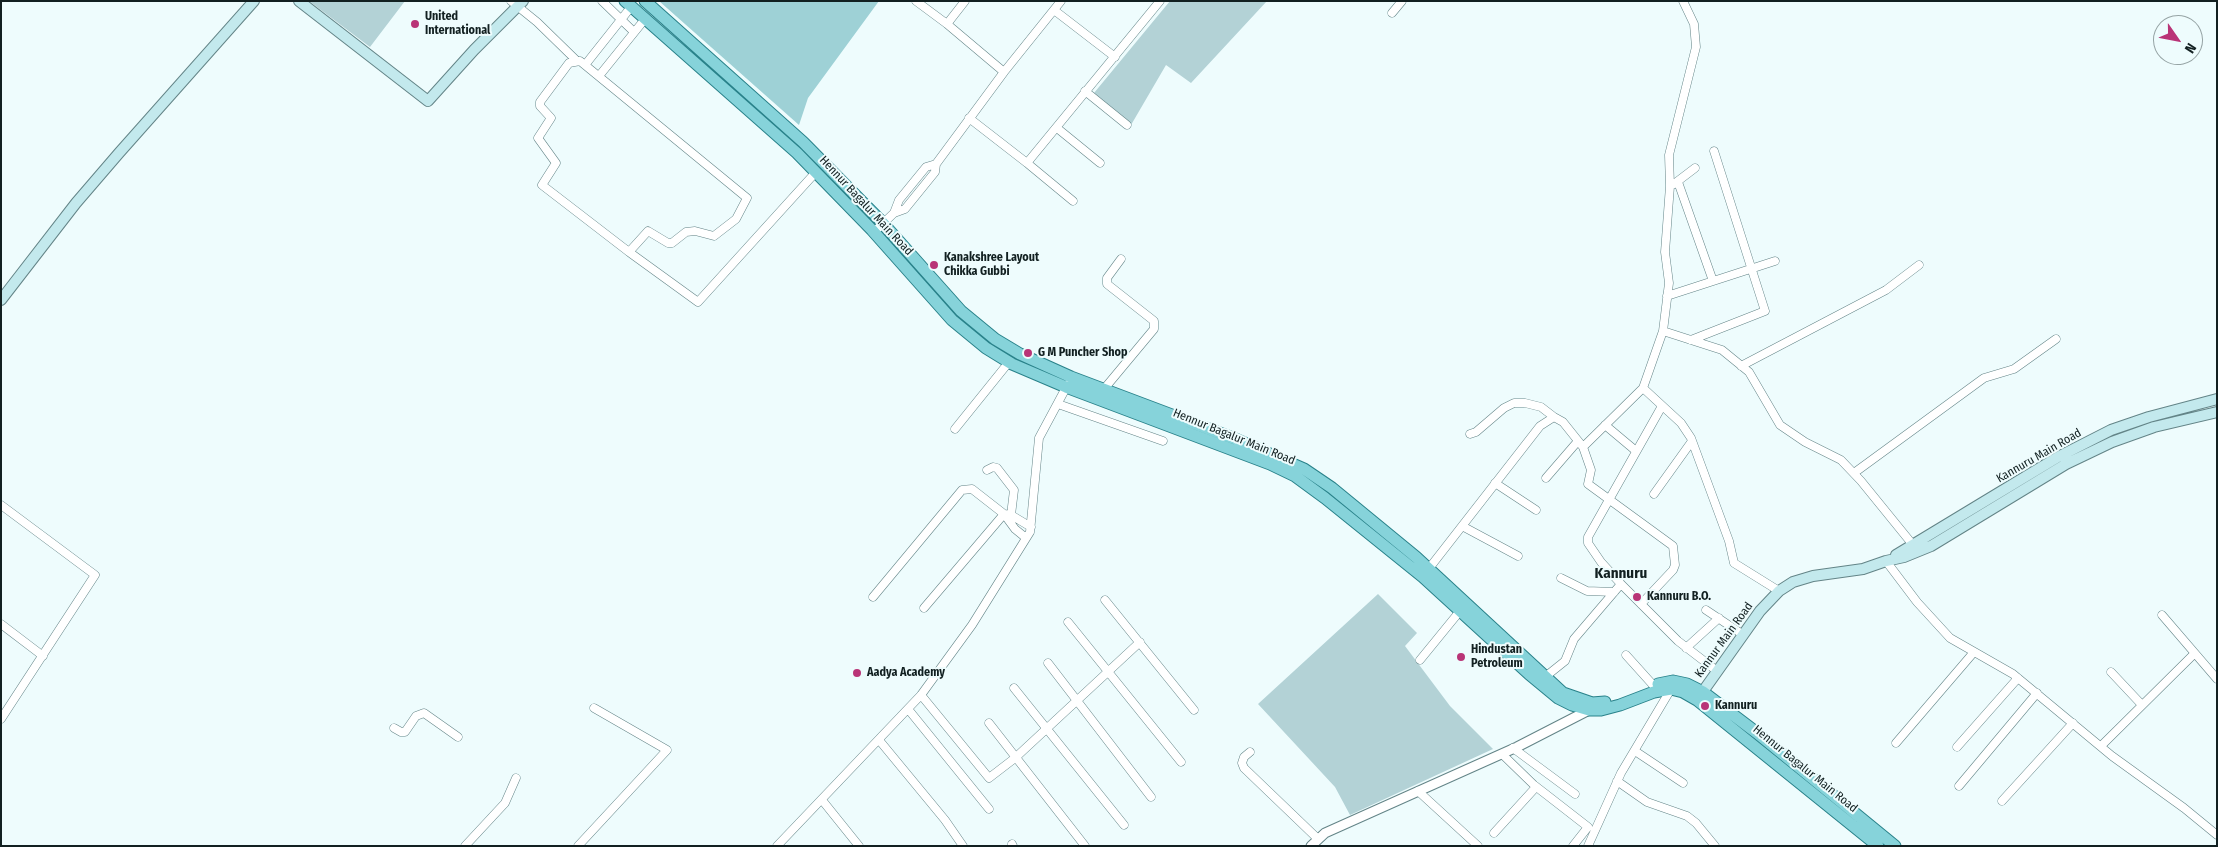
<!DOCTYPE html>
<html>
<head>
<meta charset="utf-8">
<style>
	body { margin:0 }
	#map { position:relative; width:2218px; height:847px; overflow:hidden; background:#eefcfd; font-family:"Fira Sans Condensed",sans-serif }
	canvas { display:block }
	.frame { position:absolute; inset:0; border:2px solid #122021; pointer-events:none }
	.north { position:absolute; left:2153px; top:15px; width:50px; height:50px; box-sizing:border-box; background:#eefcfd; border:1px solid #96a4a5; border-radius:50%; rotate:123deg; font-size:14px; font-weight:700; line-height:20px; text-align:center; color:#122021 }
	.north::after { content:''; display:block; margin:auto; width:18px; height:22px; background:#b93477; clip-path:polygon(50% 0,100% 100%,50% 72%,0 100%) }
</style>
</head>
<body>
<div id="map">
<canvas width="2218" height="847"></canvas>
<div class="frame"></div>
<div class="north">N</div>
</div>
<script>
const g = document.querySelector('canvas').getContext('2d');
g.lineJoin = 'round';
function paint(path, color) { g.fillStyle = color; g.fill(path, 'evenodd'); }
const poly = rows => new Path2D(rows.map(r => 'M' + r).join(''));
function strokePath(path, color, width, dash) { g.strokeStyle = color; g.lineWidth = width; g.lineCap = dash ? 'butt' : 'round'; g.setLineDash(dash || []); g.stroke(path); }
function label(font, color, halo, rows, align = 'center') {
  g.font = font + ' "Fira Sans Condensed",sans-serif'; g.lineWidth = 4; g.setLineDash([]); g.textBaseline = 'middle'; g.strokeStyle = halo; g.fillStyle = color; for (const [text, x, y, turn = 0] of rows) {
    g.save(); g.translate(x, y); g.rotate((+turn || 0) * Math.PI / 180); g.textAlign = isNaN(turn) ? turn : align; if (halo) g.strokeText(text, 0, 0); g.fillText(text, 0, 0); g.restore();
  }
}
paint(poly([
	[309,1,405,1,370,47],
	[1170,1,1267,1,1191,83,1166,65,1131,125,1094,93],
	[1378,594,1417,633,1405,646,1450,706,1493,749,1350,815,1335,787,1258,704]
]), '#b3d2d6');
paint(poly([
	[659,1,879,1,808,98,799,125]
]), '#9ed1d6');
const minor = poly([
	[511,1,537,22,576,60],
	[602,1,633,31],
	[916,1,947,24],
	[965,1,947,24,1004,72],
	[1683,1,1694,24,1696,47,1669,155,1670,186,1665,252,1669,283,1663,331,1722,350,1749,372,1780,425,1805,442,1841,460,1861,481,1913,545],
	[1054,10,1115,57],
	[1392,13,1402,1],
	[585,65,631,7],
	[599,76,645,19],
	[1085,91,1127,125],
	[969,118,1027,163,1160,1],
	[1057,128,1100,163],
	[1027,163,1073,201],
	[936,164,1004,72,1061,1],
	[1678,182,1713,281],
	[1674,184,1695,168],
	[874,232,894,213,899,200,926,167,936,164,935,172,905,209,894,213],
	[629,252,648,231,668,243,672,243,686,232,695,231,714,236,736,219,747,198,580,61,569,63,540,102,540,106,551,118,538,138,556,163,542,185,629,252,698,302,816,172],
	[1667,296,1775,261],
	[1691,340,1765,311,1714,151],
	[1741,366,1886,290,1919,265],
	[1643,388,1681,423,1691,438,1729,541,1734,563,1779,591],
	[1104,389,1154,329,1154,321,1107,284,1107,278,1121,259],
	[1058,404,1163,441],
	[1662,406,1588,537,1588,543,1601,562,1621,584,1678,641,1717,671],
	[1605,425,1636,451],
	[955,429,1009,362],
	[1470,434,1476,432,1504,408,1514,403,1525,403,1541,407,1554,417],
	[1583,447,1591,470,1588,484,1673,546,1675,565,1673,570,1641,604],
	[987,470,993,467,997,468,1014,490,1011,515],
	[1854,473,1984,378,2014,369,2056,339],
	[1546,478,1578,441],
	[1495,483,1536,510],
	[1654,494,1692,441],
	[1,505,95,575,1,719],
	[1462,526,1518,556],
	[1026,538,1015,529,1004,514,1011,515,1031,527],
	[1886,561,1917,602,1950,638,2013,674,2112,756,2184,808,2217,835],
	[1427,571,1540,426,1554,417,1563,422,1583,447,1643,388,1663,331],
	[1561,578,1587,591,1614,592],
	[873,597,962,490,972,489,1004,514,924,608],
	[1105,600,1194,710],
	[1706,610,1742,634],
	[2162,615,2217,679],
	[1068,622,1181,762],
	[1,624,43,656],
	[1686,648,1719,618],
	[1626,655,1653,685],
	[1420,660,1460,611],
	[1048,663,1151,797],
	[2111,672,2142,705],
	[1545,677,1565,661,1574,639,1621,584],
	[1014,688,1124,825],
	[921,695,989,778,1015,758,1140,642],
	[908,709,989,809],
	[989,723,1085,846],
	[394,728,401,732,405,732,416,716,424,713,458,737],
	[879,740,945,820,963,846],
	[1896,743,1974,652],
	[2101,746,2194,654],
	[1957,747,2018,678],
	[1513,748,1575,794],
	[1635,751,1683,783],
	[1250,752,1244,757,1242,763,1244,768,1318,839],
	[1502,754,1534,785,1588,827,1573,846],
	[1617,781,1647,802,1687,816,1696,823,1715,846],
	[1959,786,2037,693],
	[1418,791,1478,846],
	[822,800,859,846],
	[2002,801,2073,723],
	[1494,833,1536,787],
	[1012,844,1013,846],
	[465,846,505,803,516,778],
	[578,846,667,750,594,708],
	[777,846,921,695,972,625,1030,532,1039,438,1068,384],
	[1588,846,1621,773,1671,689]
]);
const tertiary = poly([
	[1311,846,1325,833,1517,747,1589,710,1590,707]
]);
const secondary = poly([
	[299,1,428,101,474,50,523,1],
	[1,300,76,203,119,153,254,1],
	[1896,555,2058,457,2111,430,2149,417,2217,399],
	[1699,697,1760,611,1779,591,1793,582,1813,576,1863,569,1886,561,1904,557,1931,546,2066,464,2112,442,2154,427,2217,412]
]);
const primary = poly([
	[625,1,797,153,872,230,952,320,986,348,1012,364,1066,387,1270,464,1295,476,1325,498,1423,577,1529,674,1558,698,1572,705,1589,710,1601,710,1620,705,1654,692,1671,689,1683,692,1697,700,1878,846],
	[645,1,803,142,880,220,961,311,995,339,1020,354,1071,377,1233,438,1304,469,1332,488,1416,557,1563,693,1592,703,1605,702],
	[1658,684,1673,681,1687,684,1703,692,1757,733,1895,846]
]);
strokePath(minor, '#638487', 9);
strokePath(tertiary, '#638487', 11);
strokePath(secondary, '#638487', 12);
strokePath(primary, '#29828a', 13);
strokePath(minor, '#fff', 8);
strokePath(tertiary, '#fff', 9);
strokePath(secondary, '#c3e9ed', 10);
strokePath(primary, '#86d3da', 11);
for (const [x, y, r, color] of [
	[415,24,5,"#b93477"],
	[934,265,5,"#b93477"],
	[1028,353,5,"#b93477"],
	[1637,597,5,"#b93477"],
	[1461,657,5,"#b93477"],
	[857,673,5,"#b93477"],
	[1705,706,5,"#b93477"]
]) { const dot = new Path2D(); dot.arc(x, y, r, 0, 2 * Math.PI); g.fillStyle = color; g.fill(dot); strokePath(dot, '#eefcfd', 2); }
label('bold 12px', '#122021', '#eefcfd', [
	["United",425,17],
	["International",425,31],
	["Kanakshree Layout",944,258],
	["Chikka Gubbi",944,272],
	["G M Puncher Shop",1038,353],
	["Kannuru B.O.",1647,597],
	["Hindustan",1471,650],
	["Petroleum",1471,664],
	["Aadya Academy",867,673],
	["Kannuru",1715,706]
], 'left');
label('12px', '#122021', '#eefcfd', [
	["Hennur Bagalur Main Road",866,206,47],
	["Hennur Bagalur Main Road",1234,437,22],
	["Kannuru Main Road",2039,456,-30],
	["Kannur Main Road",1724,640,-54],
	["Hennur Bagalur Main Road",1805,769,39]
]);
label('bold 15px', '#122021', '#eefcfd', [
	["Kannuru",1621,574]
]);
</script>
</body>
</html>
